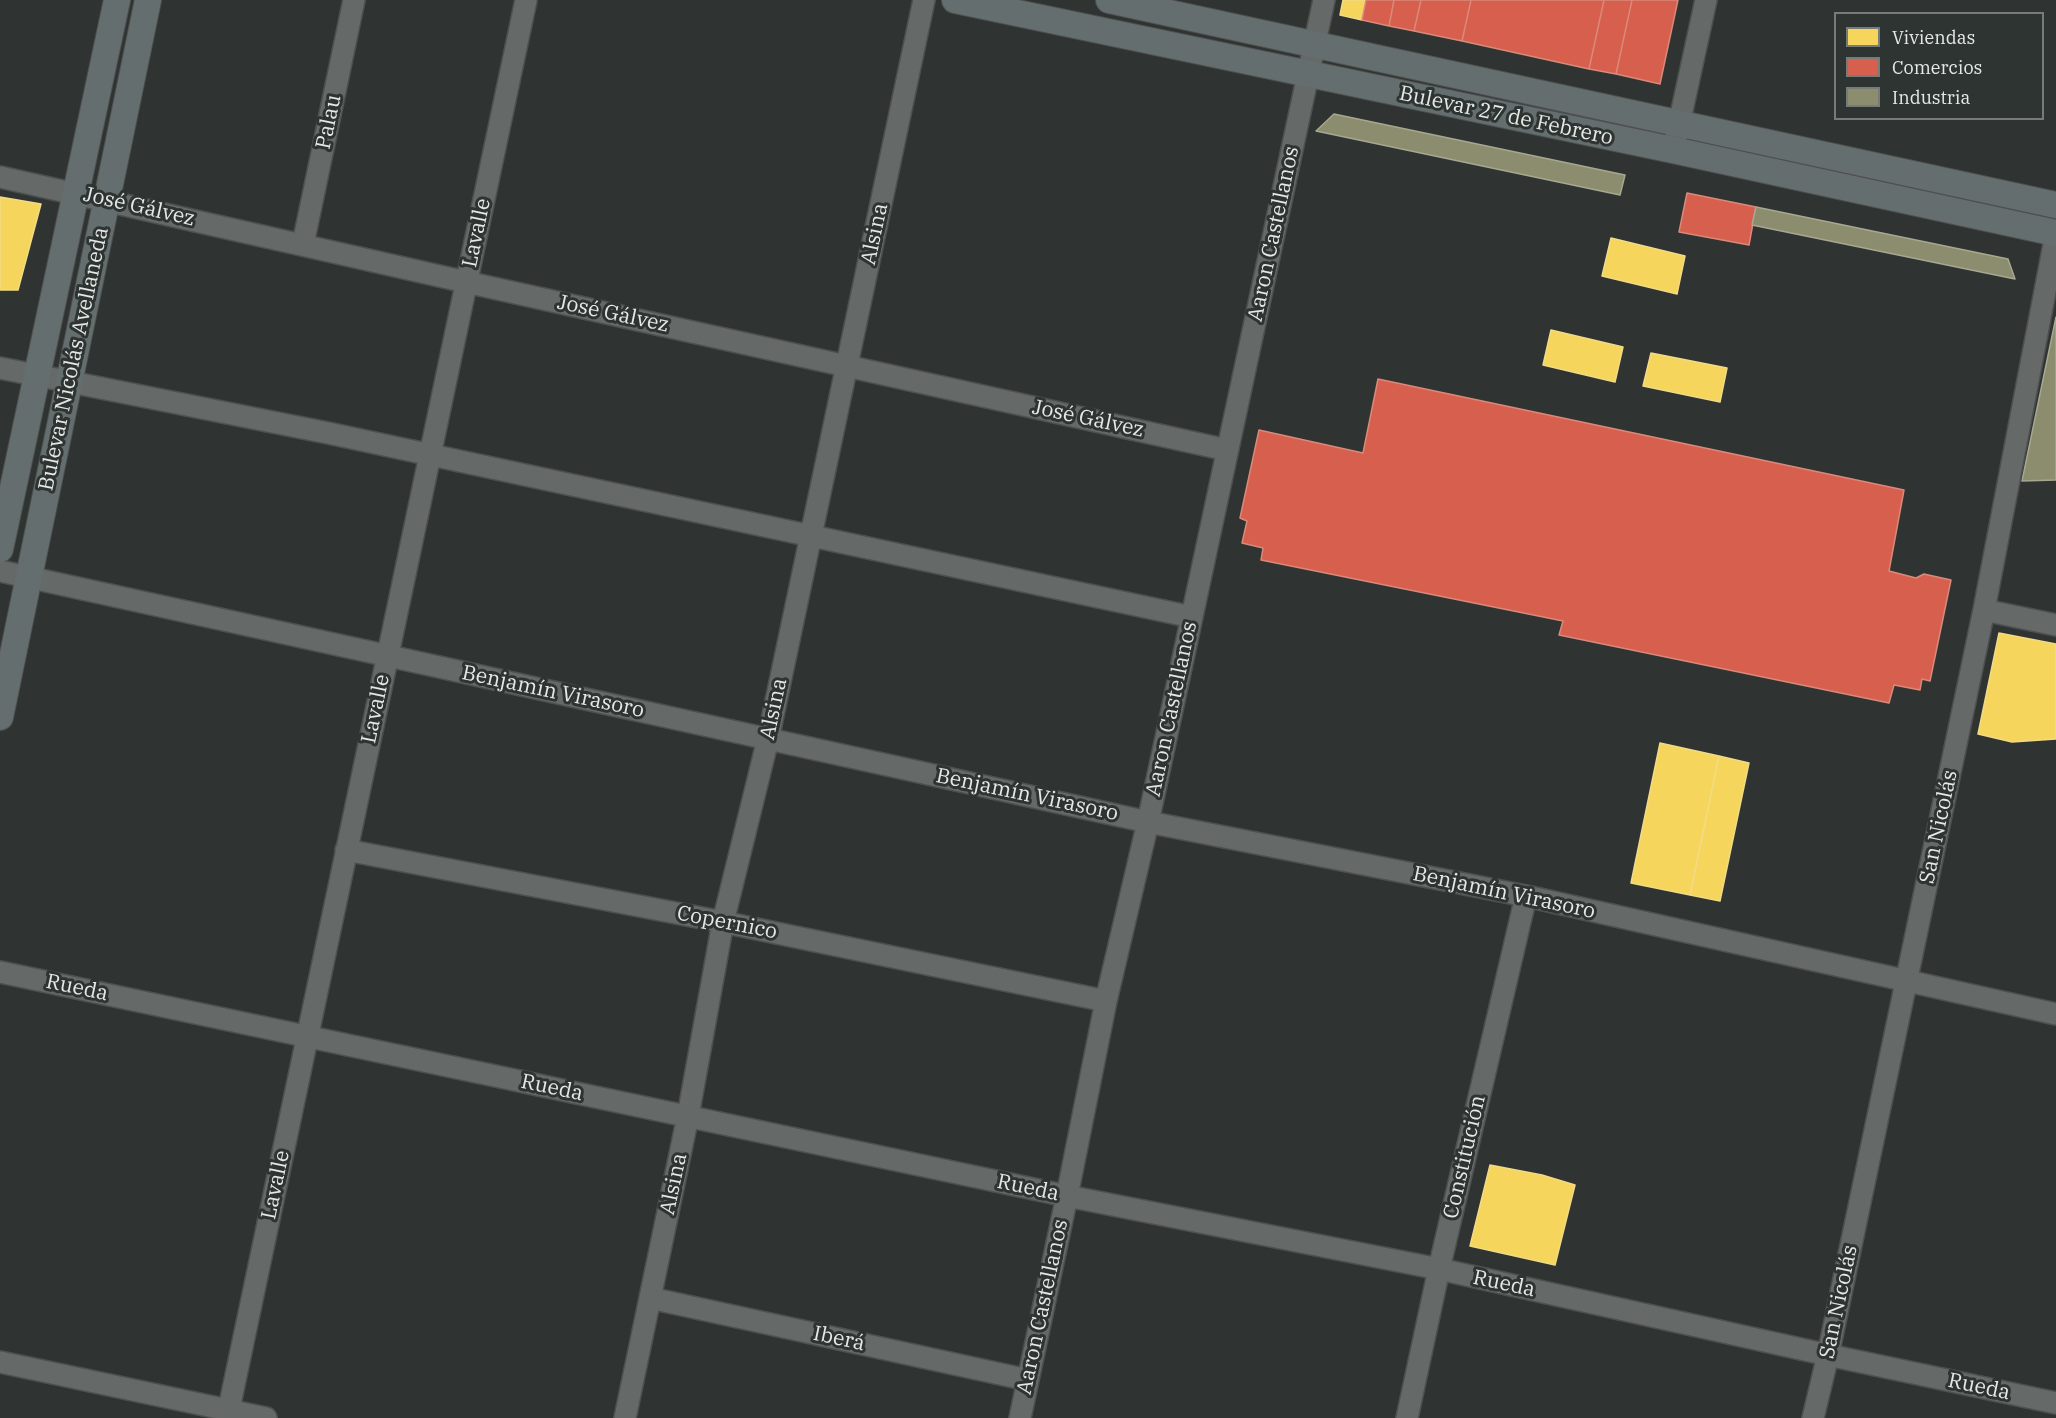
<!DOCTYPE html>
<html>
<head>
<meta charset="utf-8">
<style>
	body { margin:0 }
	#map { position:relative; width:2056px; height:1418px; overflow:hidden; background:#2f3331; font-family:"IBM Plex Serif",serif }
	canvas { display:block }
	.legend { position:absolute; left:1834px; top:12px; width:210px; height:108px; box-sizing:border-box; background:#2e3431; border:2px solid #777c7a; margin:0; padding:8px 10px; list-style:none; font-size:18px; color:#e5e8e7 }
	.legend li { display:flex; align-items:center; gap:12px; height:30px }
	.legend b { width:30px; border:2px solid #777c7a }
</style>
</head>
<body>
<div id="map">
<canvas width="2056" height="1418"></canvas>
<ul class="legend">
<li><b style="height:16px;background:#f6d55c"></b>Viviendas</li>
<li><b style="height:16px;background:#d6604d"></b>Comercios</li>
<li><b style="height:16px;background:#8c8c6e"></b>Industria</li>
</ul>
</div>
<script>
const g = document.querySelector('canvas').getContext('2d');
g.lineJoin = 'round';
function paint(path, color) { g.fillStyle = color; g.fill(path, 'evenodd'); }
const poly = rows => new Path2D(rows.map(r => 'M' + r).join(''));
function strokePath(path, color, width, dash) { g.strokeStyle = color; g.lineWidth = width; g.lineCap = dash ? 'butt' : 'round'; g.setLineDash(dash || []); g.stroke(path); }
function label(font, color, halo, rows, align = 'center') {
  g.font = font + ' "IBM Plex Serif",serif'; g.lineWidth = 6; g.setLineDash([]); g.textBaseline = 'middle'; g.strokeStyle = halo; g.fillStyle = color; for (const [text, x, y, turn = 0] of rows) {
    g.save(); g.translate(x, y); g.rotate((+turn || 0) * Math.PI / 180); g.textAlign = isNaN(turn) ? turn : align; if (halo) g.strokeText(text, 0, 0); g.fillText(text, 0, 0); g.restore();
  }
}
const homes = poly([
	[1343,0,1366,0,1362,20,1340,15,1343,0],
	[0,197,41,204,18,290,0,290,0,197],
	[1611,238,1685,256,1677,294,1602,276,1611,238],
	[1551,330,1623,347,1615,382,1543,365,1551,330],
	[1651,353,1727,368,1720,402,1643,386,1651,353],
	[1999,633,2056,644,2056,739,2012,742,1978,734,1999,633],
	[1660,743,1719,756,1690,895,1631,883,1660,743],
	[1719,756,1749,763,1720,901,1690,895,1719,756],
	[1490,1165,1542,1175,1575,1185,1555,1265,1470,1246,1490,1165]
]);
paint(homes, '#f6d55c');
strokePath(homes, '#f1db86', 1.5);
const shops = poly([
	[1366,0,1394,0,1389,26,1362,20,1366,0],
	[1394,0,1421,0,1414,31,1389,26,1394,0],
	[1421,0,1471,0,1462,41,1414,31,1421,0],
	[1471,0,1604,0,1589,69,1462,41,1471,0],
	[1604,0,1632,0,1616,74,1589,69,1604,0],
	[1632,0,1678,0,1660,84,1616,74,1632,0],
	[1687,193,1756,207,1749,245,1679,232,1687,193],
	[1378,379,1904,490,1889,571,1916,578,1924,574,1951,580,1930,681,1922,679,1920,690,1894,685,1889,703,1559,635,1563,621,1261,560,1263,548,1242,543,1247,521,1240,518,1259,430,1363,453,1378,379]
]);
paint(shops, '#d6604d');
strokePath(shops, '#da897b', 1.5);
const industry = poly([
	[1334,114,1625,175,1620,195,1316,131,1334,114],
	[1756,207,2008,259,2015,279,1752,225,1756,207],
	[2056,317,2056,480,2022,481,2056,317]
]);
paint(industry, '#8c8c6e');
strokePath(industry, '#a7a892', 1.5);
const minor = poly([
	[1676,138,1706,0],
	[0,177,466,282,1227,450],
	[303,244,354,0],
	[0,368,328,433,1192,617],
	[0,571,1148,822,1526,896,2056,1014],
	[1984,610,2056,625],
	[346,850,723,922,1106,1001],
	[0,972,1067,1196,1439,1269,1828,1355,2056,1403],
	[650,1298,1028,1380],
	[0,1362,266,1418],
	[227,1418,526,0],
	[625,1418,688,1116,723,922,768,739,924,0],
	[1020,1418,1067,1196,1106,1001,1148,822,1324,0],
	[1407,1418,1439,1269,1526,896],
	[1813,1418,1828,1355,1984,610,2056,234]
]);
const major = poly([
	[955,0,1673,150,2056,233],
	[1109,0,2056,205],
	[0,549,117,0],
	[0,717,148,0]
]);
strokePath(minor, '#4d504f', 24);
strokePath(major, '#4d504f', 28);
strokePath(minor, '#656967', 21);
strokePath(major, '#656e6e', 26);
label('21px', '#e5e8e7', '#2e3431', [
	["Bulevar 27 de Febrero",1506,116,12],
	["Palau",329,122,-78],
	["José Gálvez",139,207,13],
	["Lavalle",477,233,-78],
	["Alsina",875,234,-78],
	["Aaron Castellanos",1274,234,-78],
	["José Gálvez",613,314,12],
	["Bulevar Nicolás Avellaneda",74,359,-78],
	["José Gálvez",1088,419,12],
	["Benjamín Virasoro",553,692,12],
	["Lavalle",376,709,-78],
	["Alsina",774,709,-78],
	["Aaron Castellanos",1172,709,-78],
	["Benjamín Virasoro",1027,795,12],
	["San Nicolás",1939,827,-78],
	["Benjamín Virasoro",1504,893,12],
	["Copernico",727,923,11],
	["Rueda",77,988,12],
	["Rueda",552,1088,12],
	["Constitución",1465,1157,-77],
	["Alsina",674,1184,-78],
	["Lavalle",276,1185,-78],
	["Rueda",1028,1188,12],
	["Rueda",1504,1284,12],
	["San Nicolás",1839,1302,-78],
	["Aaron Castellanos",1043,1307,-78],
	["Iberá",839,1339,12],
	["Rueda",1979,1387,12]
]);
</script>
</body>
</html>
